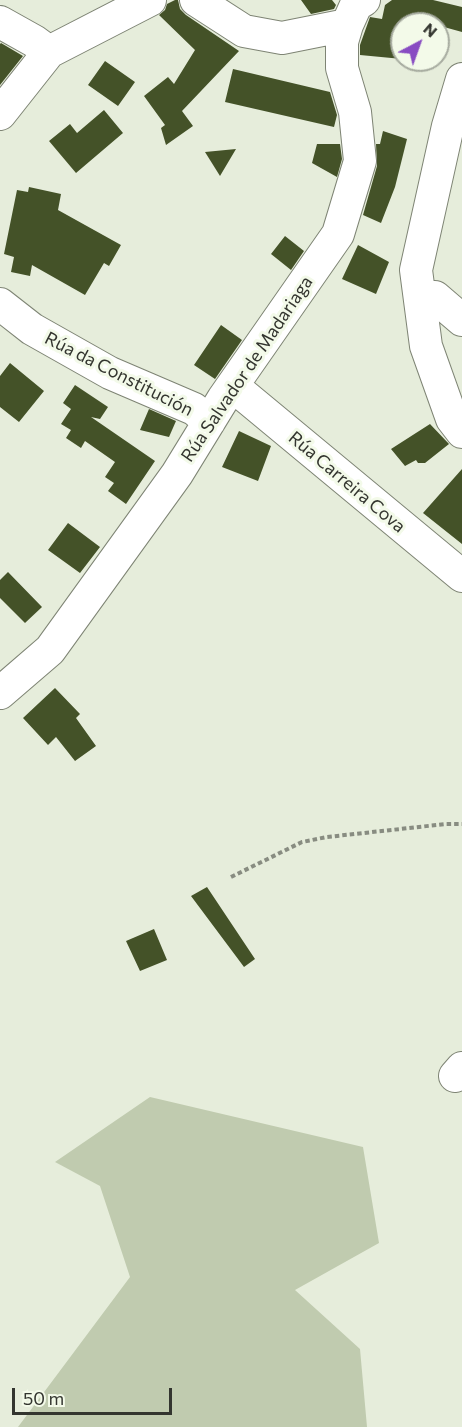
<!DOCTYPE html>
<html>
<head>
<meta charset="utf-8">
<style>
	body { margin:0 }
	#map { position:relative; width:462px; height:1427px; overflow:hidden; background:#e6eddb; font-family:Commissioner,sans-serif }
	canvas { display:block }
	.north { position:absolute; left:390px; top:12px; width:60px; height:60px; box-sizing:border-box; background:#f3fae9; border:2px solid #a6ab9f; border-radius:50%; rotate:41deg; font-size:16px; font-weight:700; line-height:24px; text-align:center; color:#33352f }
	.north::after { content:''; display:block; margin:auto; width:21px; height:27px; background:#884cc2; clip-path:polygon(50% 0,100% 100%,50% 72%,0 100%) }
	.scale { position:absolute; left:12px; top:1388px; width:160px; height:27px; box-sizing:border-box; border:3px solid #33352f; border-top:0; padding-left:8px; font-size:18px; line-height:21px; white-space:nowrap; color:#33352f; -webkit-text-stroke:4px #f3fae9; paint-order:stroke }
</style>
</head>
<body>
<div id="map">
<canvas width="462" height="1427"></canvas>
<div class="north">N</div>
<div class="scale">50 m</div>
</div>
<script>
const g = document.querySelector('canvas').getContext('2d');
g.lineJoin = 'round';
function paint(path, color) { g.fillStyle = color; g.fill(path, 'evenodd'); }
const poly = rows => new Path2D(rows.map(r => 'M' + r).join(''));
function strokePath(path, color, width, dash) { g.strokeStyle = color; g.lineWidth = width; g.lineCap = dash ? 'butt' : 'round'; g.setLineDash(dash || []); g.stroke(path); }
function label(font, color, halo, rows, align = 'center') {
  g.font = font + ' Commissioner,sans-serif'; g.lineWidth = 6; g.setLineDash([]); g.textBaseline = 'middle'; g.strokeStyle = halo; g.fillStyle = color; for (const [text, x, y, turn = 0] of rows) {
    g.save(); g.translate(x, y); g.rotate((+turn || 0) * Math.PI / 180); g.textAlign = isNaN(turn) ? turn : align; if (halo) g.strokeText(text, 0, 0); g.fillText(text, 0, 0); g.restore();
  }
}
paint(poly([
	[150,1097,363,1147,379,1243,295,1290,360,1349,367,1427,18,1427,130,1277,100,1186,55,1162]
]), '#c0cbaf');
paint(poly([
	[175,0,178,0,180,9,186,15,239,51,182,111,193,126,166,145,161,128,165,125,144,96,168,77,174,84,195,50,159,15,165,10,167,4],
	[301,0,332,0,336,5,334,9,311,14],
	[392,0,433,0,462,7,462,32,415,19,414,24,402,24,402,59,360,55,360,45,370,17,382,19,385,5],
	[1,43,23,56,0,85,0,44],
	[105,61,135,82,118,106,88,85],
	[233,69,330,92,337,115,334,127,225,102],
	[104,110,123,133,76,173,49,141,70,124,77,133],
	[383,131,407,139,395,187,381,223,363,215,377,166,376,144,380,144],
	[317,144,340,144,342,159,337,177,312,163],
	[236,149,220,176,205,152],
	[29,187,61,194,58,210,121,245,109,266,104,263,85,295,32,265,30,276,11,272,14,257,4,254,17,190,28,192],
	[285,236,304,251,291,270,271,254],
	[358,245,389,262,376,294,342,279],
	[221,325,242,340,215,379,194,365],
	[10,363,44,391,19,422,0,407,0,376],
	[75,385,108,407,100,419,91,417,155,461,126,504,108,491,114,483,105,477,115,462,85,441,81,448,66,438,71,430,61,424,71,409,63,403],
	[149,409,176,421,169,437,140,430],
	[430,424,449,444,425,463,418,463,416,460,405,466,391,449],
	[239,431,271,446,258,481,222,467],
	[462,469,462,544,423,513],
	[68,523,100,547,80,573,48,550],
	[8,572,42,607,25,623,0,598,0,580],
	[55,688,80,714,76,718,96,746,75,761,56,737,48,745,23,718],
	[207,887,255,959,244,967,191,896],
	[154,929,167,960,140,971,126,941]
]), '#445228');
const minor = poly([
	[196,0,244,31,282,38,347,25],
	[0,22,34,41,49,52],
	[462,79,448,126,416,270,426,346,452,419,462,432],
	[0,114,49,52,150,0],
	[420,297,435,297,462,320],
	[0,304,32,329,110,373,194,409,209,422],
	[234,387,462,576],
	[0,693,50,650,177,474,223,399,338,234,360,161,355,112,342,68,342,42,347,25,356,5,364,0],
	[455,1076,462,1068]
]);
strokePath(minor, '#7e8474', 34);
strokePath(poly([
	[231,877,302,842,327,837,446,824,462,824]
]), '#888c81', 4, [4.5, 3]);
strokePath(minor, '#fff', 32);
label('18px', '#33352f', '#f3fae9', [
	["Rúa Salvador de Madariaga",247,369,-56],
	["Rúa da Constitución",119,374,27],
	["Rúa Carreira Cova",347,482,40]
]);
</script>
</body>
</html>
